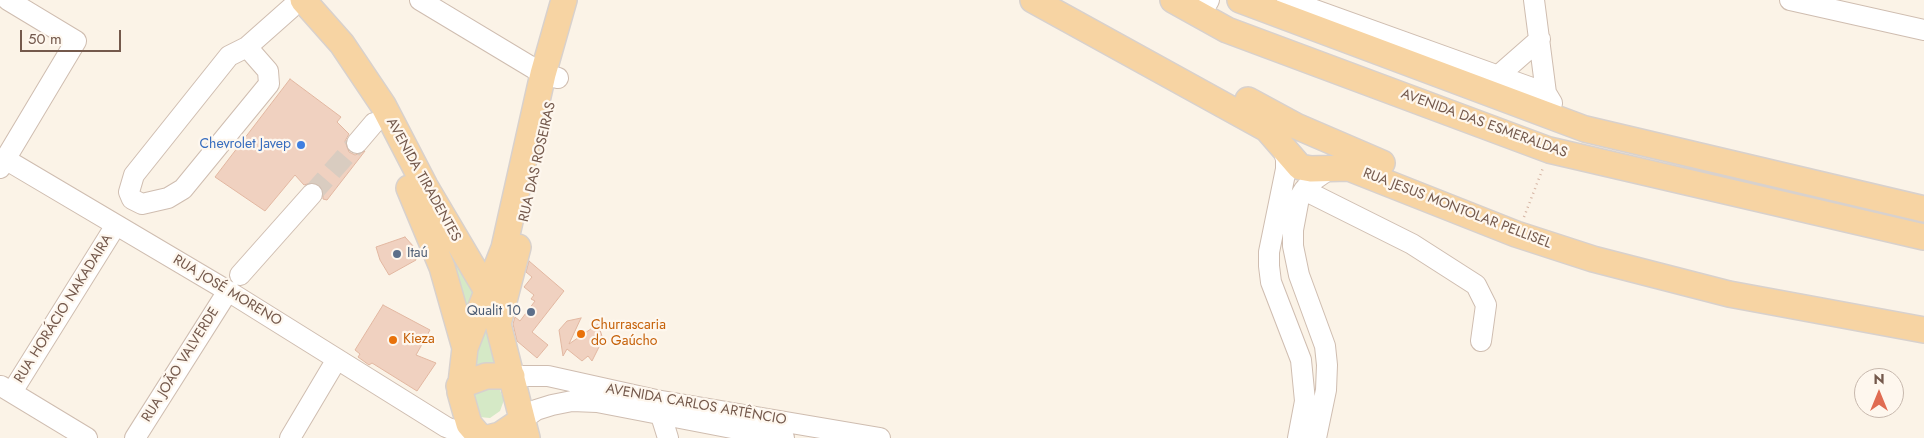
<!DOCTYPE html>
<html>
<head>
<meta charset="utf-8">
<style>
	body { margin:0 }
	#map { position:relative; width:1924px; height:438px; overflow:hidden; background:#fbf3e7; font-family:Jost,sans-serif }
	canvas { display:block }
	.north { position:absolute; left:1854px; top:368px; width:50px; height:50px; box-sizing:border-box; background:#fef7ee; border:1px solid #c7b8ad; border-radius:50%; rotate:0deg; font-size:14px; font-weight:700; line-height:20px; text-align:center; color:#74594c }
	.north::after { content:''; display:block; margin:auto; width:18px; height:22px; background:#e06c52; clip-path:polygon(50% 0,100% 100%,50% 72%,0 100%) }
	.scale { position:absolute; left:20px; top:30px; width:101px; height:22px; box-sizing:border-box; border:2px solid #74594c; border-top:0; padding-left:6px; font-size:15px; line-height:18px; white-space:nowrap; color:#74594c; -webkit-text-stroke:4px #fef7ee; paint-order:stroke }
</style>
</head>
<body>
<div id="map">
<canvas width="1924" height="438"></canvas>
<div class="north">N</div>
<div class="scale">50 m</div>
</div>
<script>
const g = document.querySelector('canvas').getContext('2d');
g.lineJoin = 'round';
function paint(path, color) { g.fillStyle = color; g.fill(path, 'evenodd'); }
const poly = rows => new Path2D(rows.map(r => 'M' + r).join(''));
function strokePath(path, color, width, dash) { g.strokeStyle = color; g.lineWidth = width; g.lineCap = dash ? 'butt' : 'round'; g.setLineDash(dash || []); g.stroke(path); }
function label(font, color, halo, rows, align = 'center') {
  g.font = font + ' Jost,sans-serif'; g.lineWidth = 4.5; g.setLineDash([]); g.textBaseline = 'middle'; g.strokeStyle = halo; g.fillStyle = color; for (const [text, x, y, turn = 0] of rows) {
    g.save(); g.translate(x, y); g.rotate((+turn || 0) * Math.PI / 180); g.textAlign = isNaN(turn) ? turn : align; if (halo) g.strokeText(text, 0, 0); g.fillText(text, 0, 0); g.restore();
  }
}
paint(poly([
	[291,0,296,0,339,51,369,95,475,291,466,315,448,262,411,178,366,96,337,52],
	[483,313,501,368,473,371],
	[472,388,499,388,504,400,500,411,490,418,479,417]
]), '#d5e9c6');
const building = poly([
	[290,79,341,117,337,122,349,134,345,141,349,152,355,155,365,151,327,200,323,199,323,191,319,185,314,182,304,185,295,175,265,211,215,177,290,79],
	[405,237,414,247,416,260,389,275,380,260,376,247,405,237],
	[529,261,564,291,532,332,548,345,537,358,517,341,513,324,515,317,520,321,535,301,531,299,534,295,524,287,532,277,526,272,529,261],
	[383,305,430,330,416,355,436,363,417,391,372,363,369,365,358,357,360,354,355,350,383,305],
	[581,318,569,344,598,324,603,339,592,361,588,356,582,361,567,349,563,356,559,330,567,321,581,318]
]);
paint(building, '#f0d1c0');
strokePath(building, '#e2b7a1', 1);
strokePath(poly([
	[312,194,357,143]
]), '#d9ccc0', 20, [20, 10]);
const minor = poly([
	[420,0,543,74,558,78],
	[1287,0,1546,93],
	[1534,0,1546,93,1552,103],
	[1790,0,1924,30],
	[1200,16,1209,0],
	[247,47,268,71,269,84,183,189,168,198,142,204,132,199,129,192,134,175,229,56,247,47,291,8],
	[1499,75,1540,39],
	[357,143,374,123],
	[1282,146,1286,159,1286,169,1269,252,1269,266,1271,282,1301,360,1305,401,1298,438],
	[5,159,228,291,446,427,475,438],
	[0,168,76,41,8,0],
	[1304,190,1412,244,1476,285,1486,305,1481,341],
	[240,275,312,194],
	[512,376,548,376,656,400,880,438],
	[1,386,87,438],
	[12,392,116,225],
	[658,406,668,438],
	[522,420,536,410,552,405,572,401,597,402,784,438],
	[135,438,228,291],
	[290,438,337,359],
	[1316,438,1326,390,1327,365,1325,346,1299,275,1293,246,1293,230,1299,198,1304,190,1311,182,1331,168]
]);
const major = poly([
	[303,0,342,44,383,105,425,186,487,291,498,324,527,438],
	[1033,0,1267,129,1300,167,1311,169,1349,168,1516,234,1593,259,1729,294,1924,330],
	[1173,0,1227,30,1549,150,1924,237],
	[1240,0,1585,129,1924,209],
	[1248,100,1296,126,1382,163],
	[409,188,442,267,465,348],
	[498,324,518,247],
	[459,386,486,376,512,376],
	[481,438,469,424,460,392,465,348,504,248,543,74,564,0],
	[488,438,500,435,522,420]
]);
strokePath(minor, '#cfbdb0', 22);
strokePath(major, '#d8d1cd', 28);
strokePath(poly([
	[1524,217,1543,168]
]), '#d5b4a3', 2.5, [1, 4]);
strokePath(minor, '#fff', 20);
strokePath(major, '#f7d4a3', 25);
for (const [x, y, r, color] of [
	[301,145,5,"#3f7fe0"],
	[397,254,5,"#5c6f8a"],
	[531,312,5,"#5c6f8a"],
	[581,334,5,"#e8710a"],
	[393,340,5,"#e8710a"]
]) { const dot = new Path2D(); dot.arc(x, y, r, 0, 2 * Math.PI); g.fillStyle = color; g.fill(dot); strokePath(dot, '#fef7ee', 2); }
label('14px', '#74594c', '#fef7ee', [
	["AVENIDA DAS ESMERALDAS",1484,124,20],
	["RUA DAS ROSEIRAS",538,162,-77],
	["AVENIDA TIRADENTES",423,180,61],
	["RUA JESUS MONTOLAR PELLISEL",1457,209,21],
	["RUA JOSÉ MORENO",227,291,31],
	["RUA HORÁCIO NAKADAIRA",64,309,-58],
	["RUA JOÃO VALVERDE",181,365,-58],
	["AVENIDA CARLOS ARTÊNCIO",696,405,10]
]);
label('14px', '#366cbe', '#fef7ee', [
	["Chevrolet Javep",291,145]
], 'right');
label('14px', '#4e5e75', '#fef7ee', [
	["Itaú",407,254],
	["Qualit 10",521,312,"right"]
], 'left');
label('14px', '#c56008', '#fef7ee', [
	["Churrascaria",591,326],
	["do Gaúcho",591,342],
	["Kieza",403,340]
], 'left');
</script>
</body>
</html>
